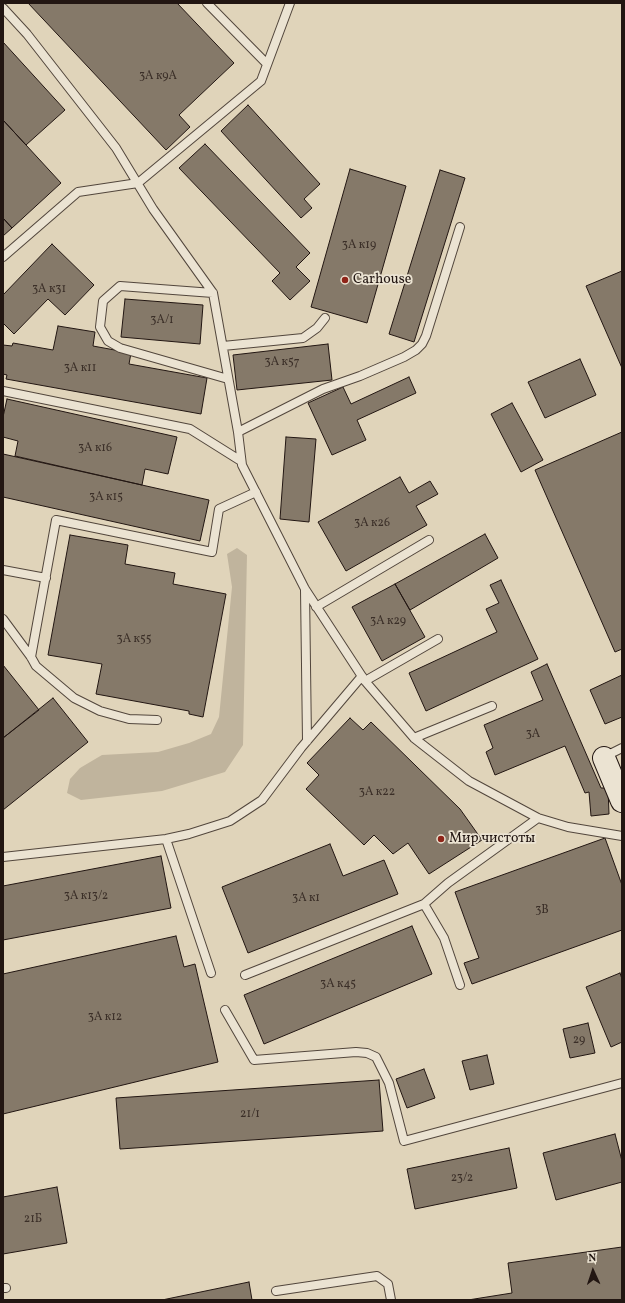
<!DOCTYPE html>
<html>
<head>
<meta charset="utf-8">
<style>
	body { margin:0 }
	#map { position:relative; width:625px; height:1303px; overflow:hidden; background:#e0d4ba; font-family:Vollkorn,serif }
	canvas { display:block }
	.frame { position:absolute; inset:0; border:4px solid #221612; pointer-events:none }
	.north { position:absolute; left:573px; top:1251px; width:40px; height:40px; -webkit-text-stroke:3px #ebe3d2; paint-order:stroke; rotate:357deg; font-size:11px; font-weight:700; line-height:16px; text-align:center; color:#221612 }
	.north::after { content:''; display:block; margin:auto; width:14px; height:18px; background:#221612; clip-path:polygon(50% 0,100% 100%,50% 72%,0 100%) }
</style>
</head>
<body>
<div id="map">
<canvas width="625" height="1303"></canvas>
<div class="frame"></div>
<div class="north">N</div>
</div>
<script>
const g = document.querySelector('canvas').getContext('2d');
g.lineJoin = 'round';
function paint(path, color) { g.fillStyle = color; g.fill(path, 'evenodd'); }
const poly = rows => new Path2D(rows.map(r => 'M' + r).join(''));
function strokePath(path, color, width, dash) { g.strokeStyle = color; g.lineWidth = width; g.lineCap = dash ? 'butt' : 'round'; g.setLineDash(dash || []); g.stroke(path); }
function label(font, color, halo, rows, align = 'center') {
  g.font = font + ' Vollkorn,serif'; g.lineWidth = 3.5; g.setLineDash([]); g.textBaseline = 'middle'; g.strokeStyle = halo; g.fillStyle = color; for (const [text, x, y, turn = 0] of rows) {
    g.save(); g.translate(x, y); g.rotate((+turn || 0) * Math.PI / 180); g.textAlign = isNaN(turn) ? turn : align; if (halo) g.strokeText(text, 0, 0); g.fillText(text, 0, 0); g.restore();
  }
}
paint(poly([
	[237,548,247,555,243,745,225,772,162,791,81,800,67,793,70,779,80,768,102,755,158,752,189,743,211,734,219,717,232,587,227,554]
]), '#c0b49d');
const building = poly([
	[28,3,177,3,234,63,179,115,190,127,166,150,28,3],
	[3,42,65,110,26,145,3,120,3,42],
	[248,105,320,184,304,199,312,208,301,218,221,131,248,105],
	[3,120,61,183,12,228,3,218,3,120],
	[205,144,310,253,296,267,310,281,290,300,272,281,280,273,179,168,205,144],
	[350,169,406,186,367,323,311,307,350,169],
	[440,170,465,178,414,342,389,334,440,170],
	[3,218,12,228,3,236,3,218],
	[52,244,94,285,65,315,48,299,14,334,3,323,3,295,52,244],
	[622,271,622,368,586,286,622,271],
	[125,299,203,305,200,344,121,337,125,299],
	[58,326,95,332,93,346,131,353,129,364,207,378,201,414,6,379,7,375,3,374,3,345,12,346,13,343,53,350,58,326],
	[328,344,332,380,237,390,233,355,328,344],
	[580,359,596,395,545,418,528,382,580,359],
	[409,377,416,393,357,420,366,440,332,455,308,403,343,387,351,404,409,377],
	[7,399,177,437,168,474,145,469,142,485,15,456,18,441,3,437,3,417,7,399],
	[512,403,543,460,521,472,491,414,512,403],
	[622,432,622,649,615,652,535,470,622,432],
	[286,437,316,439,309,522,280,519,286,437],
	[3,454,209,500,200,541,3,497,3,454],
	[400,477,409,493,430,481,438,494,416,506,427,525,346,571,318,522,400,477],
	[485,534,498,558,410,610,395,584,485,534],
	[70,535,128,545,125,564,175,573,173,584,226,594,203,717,189,714,189,711,96,694,102,664,48,655,70,535],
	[501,580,538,659,426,711,409,673,497,632,486,609,499,603,490,585,501,580],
	[395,584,425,637,382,661,352,607,395,584],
	[547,664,601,788,608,788,609,814,591,816,589,792,585,793,565,746,495,775,486,752,493,748,484,725,543,700,531,672,547,664],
	[3,665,39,710,3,738,3,665],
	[622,675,622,717,605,724,590,690,622,675],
	[53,698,88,742,3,810,3,738,53,698],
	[350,718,363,730,371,722,460,809,482,840,429,874,408,843,393,854,374,835,364,845,306,789,319,775,307,763,350,718],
	[605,838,622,885,622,930,472,984,464,963,479,958,455,892,605,838],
	[330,844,343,876,384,860,398,894,248,953,222,887,330,844],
	[161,856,171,908,3,940,3,886,161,856],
	[412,926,432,974,264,1044,244,995,412,926],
	[176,936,184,967,195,964,218,1062,3,1114,3,974,176,936],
	[620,973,622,979,622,1042,611,1047,586,987,620,973],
	[588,1023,595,1053,570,1058,563,1029,588,1023],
	[487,1055,494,1084,470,1090,462,1061,487,1055],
	[424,1069,435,1098,407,1108,396,1079,424,1069],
	[379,1080,383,1131,120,1149,116,1098,379,1080],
	[615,1134,622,1161,622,1182,556,1200,543,1153,615,1134],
	[509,1148,517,1188,415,1209,407,1169,509,1148],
	[57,1187,67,1243,3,1254,3,1197,57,1187],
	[622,1247,622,1300,468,1300,512,1293,508,1263,622,1247],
	[249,1282,252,1300,162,1300,249,1282]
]);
paint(building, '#857969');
strokePath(building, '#221612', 1);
const lane = poly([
	[207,3,267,64],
	[3,8,27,34,116,148,153,209,213,293,238,432,242,465,305,589,365,681,414,738,469,781,538,818,568,827,622,836],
	[3,257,78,192,138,183,261,81,290,3],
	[213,293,120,286,103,301,100,327,108,341,120,348,228,379],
	[223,346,303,338,317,328,325,318],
	[3,391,190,429,241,461],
	[238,432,323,389,360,376,404,357,416,350,422,344,426,336,460,227],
	[3,570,46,578],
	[305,590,307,741],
	[316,607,429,540],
	[3,619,31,657,36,666,74,698,100,711,129,719,157,720],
	[31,657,56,520,212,552,219,509,256,492],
	[365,681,438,639],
	[414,738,492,706],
	[604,757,622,748],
	[166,839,211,973],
	[3,857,166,839,189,834,230,821,262,800,301,748,362,676],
	[424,904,444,938,460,985],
	[245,975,424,904,448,883,538,818],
	[225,1010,254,1060,356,1052,367,1053,376,1057,389,1083,404,1141,622,1083],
	[3,1288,6,1288],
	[276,1291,377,1276,388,1284,391,1300]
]);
const secondary = poly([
	[604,758,622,801]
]);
strokePath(lane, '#52463c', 10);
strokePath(secondary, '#221612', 24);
strokePath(lane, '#ebe3d2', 8);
strokePath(secondary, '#ebe3d2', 22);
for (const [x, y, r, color] of [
	[345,280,4,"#8f2418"],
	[441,839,4,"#8f2418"]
]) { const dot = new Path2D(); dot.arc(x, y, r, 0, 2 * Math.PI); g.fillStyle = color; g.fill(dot); strokePath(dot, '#ebe3d2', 1.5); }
label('12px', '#3b2f28', null, [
	["3А к9А",158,77],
	["3А к19",359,246],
	["3А к31",49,290],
	["3А/1",162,321],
	["3А к57",282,363],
	["3А к11",80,369],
	["3А к16",95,449],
	["3А к15",106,498],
	["3А к26",372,524],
	["3А к29",388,622],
	["3А к55",134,640],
	["3А",533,735],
	["3А к22",377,793],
	["3А к13/2",86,897],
	["3А к1",306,899],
	["3В",542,911],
	["3А к45",338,985],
	["3А к12",105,1018],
	["29",579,1041],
	["21/1",250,1115],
	["23/2",462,1179],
	["21Б",33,1220]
]);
label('14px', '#221612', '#ebe3d2', [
	["Carhouse",353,280],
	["Мир чистоты",449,839]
], 'left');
</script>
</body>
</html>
